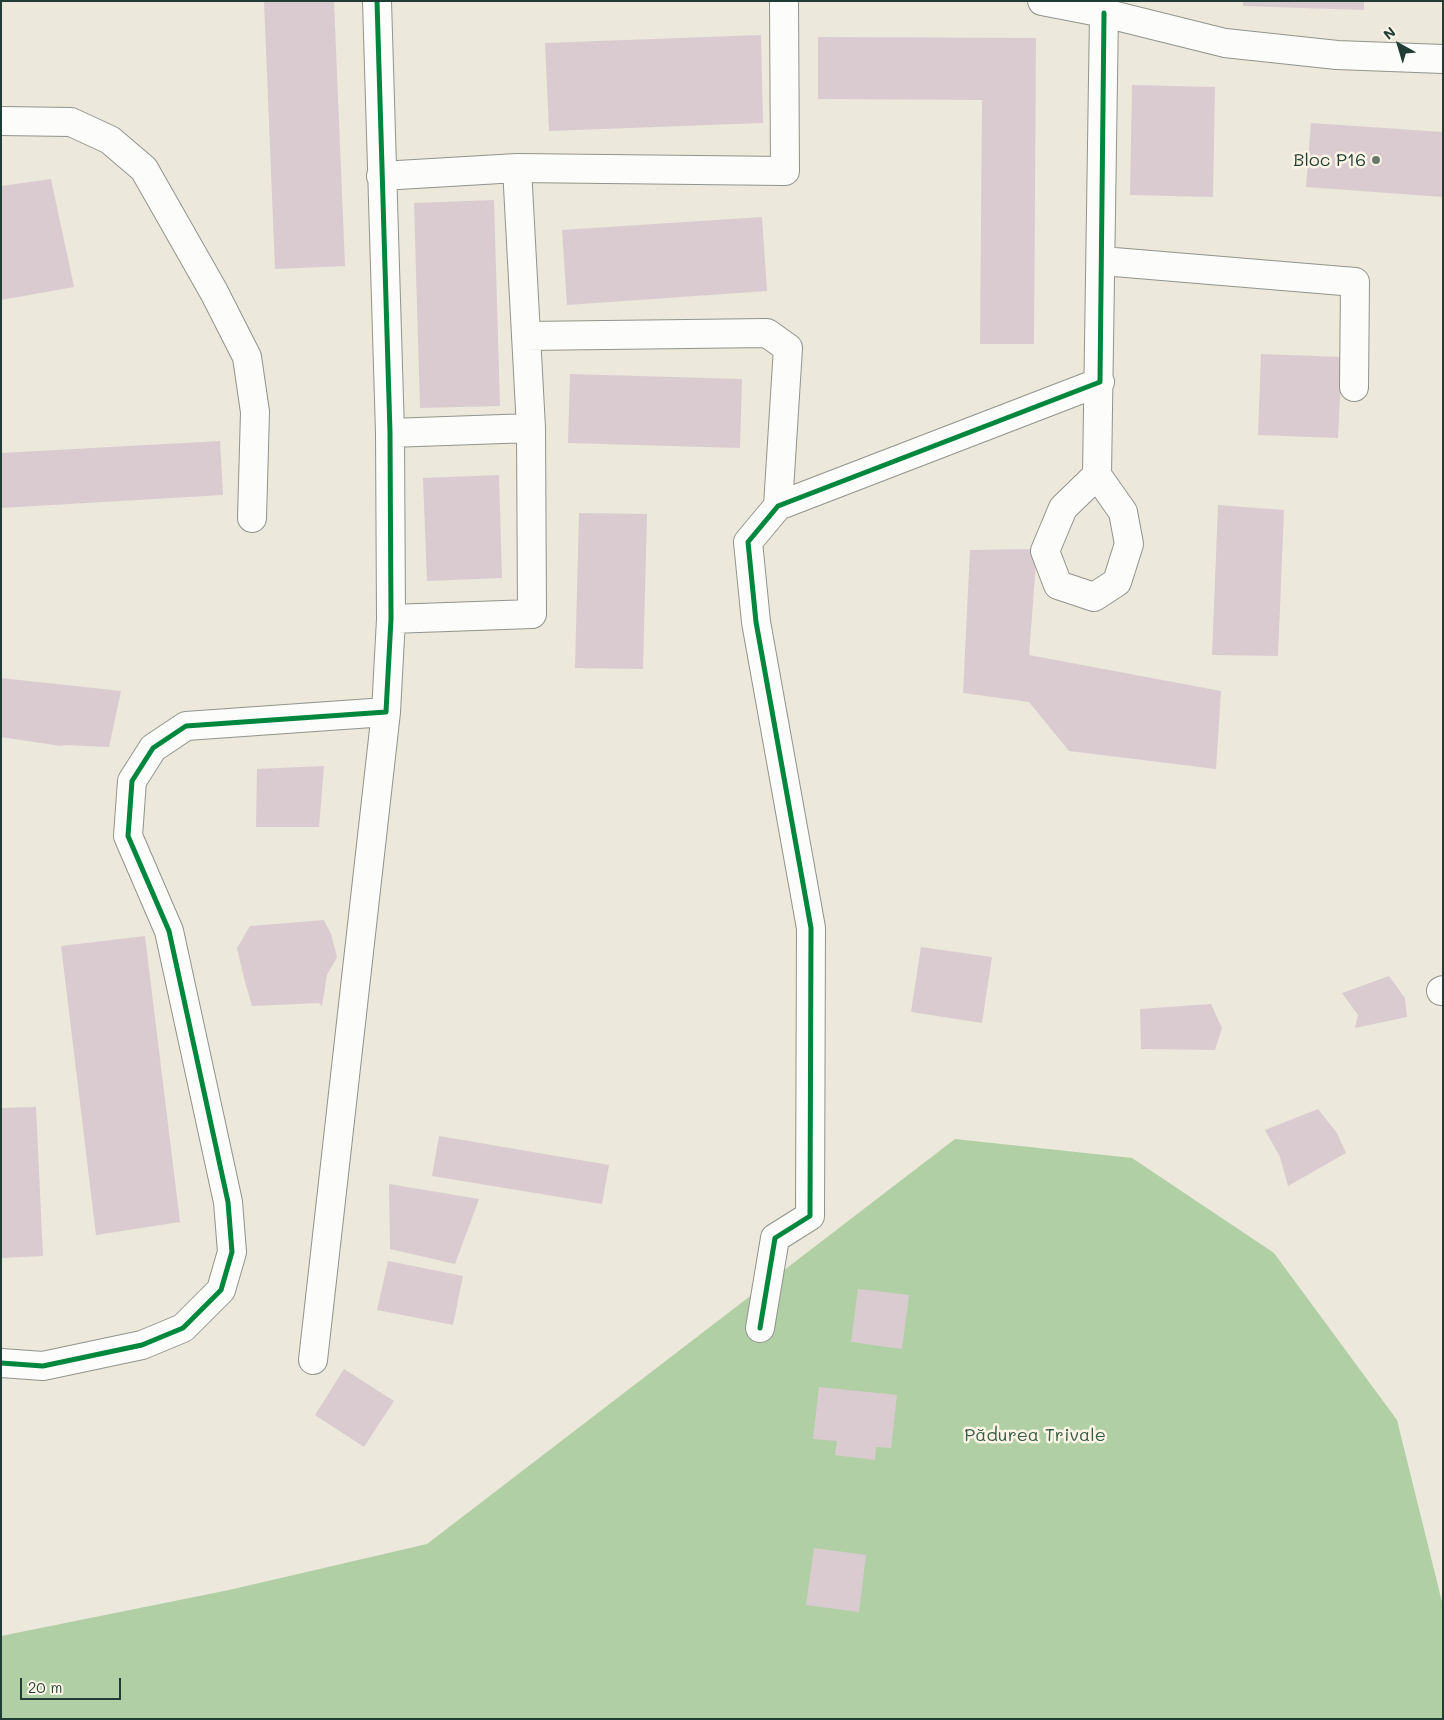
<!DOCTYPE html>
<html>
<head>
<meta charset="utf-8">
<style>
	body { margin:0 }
	#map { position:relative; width:1444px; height:1720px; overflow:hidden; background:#ece8db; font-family:Mali,sans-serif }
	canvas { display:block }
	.frame { position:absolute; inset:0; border:2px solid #1f3d34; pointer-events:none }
	.north { position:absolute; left:1374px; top:20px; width:50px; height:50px; -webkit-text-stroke:4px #fcf5e5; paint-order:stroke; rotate:321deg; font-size:14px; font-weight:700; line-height:20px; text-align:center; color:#1f3d34 }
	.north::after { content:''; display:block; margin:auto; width:18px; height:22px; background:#1f3d34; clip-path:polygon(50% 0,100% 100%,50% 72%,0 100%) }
	.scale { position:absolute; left:20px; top:1678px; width:101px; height:22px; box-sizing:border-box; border:2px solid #1f3d34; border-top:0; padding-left:6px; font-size:15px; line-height:18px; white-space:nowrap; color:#1f3d34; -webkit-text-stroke:4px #fcf5e5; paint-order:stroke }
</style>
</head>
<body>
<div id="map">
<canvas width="1444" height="1720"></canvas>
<div class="frame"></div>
<div class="north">N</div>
<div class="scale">20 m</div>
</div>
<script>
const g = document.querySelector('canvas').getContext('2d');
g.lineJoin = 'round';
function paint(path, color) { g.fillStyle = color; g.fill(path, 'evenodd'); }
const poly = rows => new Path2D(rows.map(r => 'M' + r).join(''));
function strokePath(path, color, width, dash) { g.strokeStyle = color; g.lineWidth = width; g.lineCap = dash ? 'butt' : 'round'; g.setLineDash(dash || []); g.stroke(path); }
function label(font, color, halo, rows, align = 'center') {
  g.font = font + ' Mali,sans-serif'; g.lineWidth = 5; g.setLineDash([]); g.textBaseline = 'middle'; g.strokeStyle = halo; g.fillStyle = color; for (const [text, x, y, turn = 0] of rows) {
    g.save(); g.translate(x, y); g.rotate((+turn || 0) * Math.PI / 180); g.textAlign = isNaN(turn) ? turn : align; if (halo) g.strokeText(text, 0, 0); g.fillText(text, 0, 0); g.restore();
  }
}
paint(poly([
	[955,1139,1132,1158,1274,1253,1397,1420,1443,1606,1443,1719,1,1719,1,1636,229,1590,427,1544]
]), '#b1cfa5');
paint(poly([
	[264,1,334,1,345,266,275,269],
	[1243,1,1364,1,1364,10,1243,6],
	[761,35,763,123,549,131,545,43],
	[818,37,1036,38,1034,344,980,344,982,100,818,99],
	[1132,85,1215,87,1213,197,1130,195],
	[1311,123,1443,132,1443,197,1306,187],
	[51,179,74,287,1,300,1,186],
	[494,200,500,406,420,408,414,203],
	[762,217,767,291,567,305,562,230],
	[1261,354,1342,357,1338,438,1258,435],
	[570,374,742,379,740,448,568,443],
	[220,441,223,495,1,508,1,453],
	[499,475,502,578,427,581,423,478],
	[1218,505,1284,510,1278,656,1212,655],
	[579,513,647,514,643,669,575,668],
	[1037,549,1029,655,1221,691,1216,769,1069,751,1029,702,963,693,970,550],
	[1,678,121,691,109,747,65,745,61,746,1,737],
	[324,766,319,827,256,827,257,769],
	[324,920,331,934,337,957,327,975,322,1006,319,1003,252,1006,245,982,237,948,250,926],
	[145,936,180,1222,96,1235,61,946],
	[921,947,992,957,982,1023,911,1012],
	[1389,976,1405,998,1407,1017,1355,1028,1358,1015,1342,993],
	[1211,1004,1222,1028,1215,1050,1141,1049,1140,1009],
	[36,1107,43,1256,1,1258,1,1108],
	[1318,1109,1337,1133,1346,1153,1288,1186,1280,1157,1265,1130],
	[439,1136,609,1165,602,1204,432,1176],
	[389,1184,479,1199,455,1264,390,1249],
	[388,1261,463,1276,453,1325,377,1310],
	[858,1289,909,1295,902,1349,851,1342],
	[344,1369,394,1401,364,1447,315,1415],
	[819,1387,897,1395,891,1448,876,1447,875,1460,835,1455,837,1441,813,1439],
	[814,1548,866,1555,859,1612,806,1605]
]), '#dacbd1');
const minor = poly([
	[1042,1,1104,13,1225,43,1337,55,1443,59],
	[1,121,71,122,110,140,144,169,214,292,247,357,255,412,252,518],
	[517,168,785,171,784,1],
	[381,176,517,168,531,428,532,614,391,619],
	[1102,261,1355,282,1354,387],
	[526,336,767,333,788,348,778,506],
	[390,433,531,428],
	[1097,475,1063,508,1045,551,1058,585,1094,597,1117,582,1129,544,1123,512,1097,475,1104,13],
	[1441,991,1443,990],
	[760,1328,775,1238,810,1216,811,928,756,622,748,542,778,506,1100,382],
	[313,1360,386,712],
	[1,1363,43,1366,142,1345,183,1328,221,1290,232,1252,228,1202,169,931,128,836,132,781,153,748,186,726,386,712,391,619,390,433,377,1]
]);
strokePath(minor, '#91948c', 30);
strokePath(minor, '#fcfcfa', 28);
strokePath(poly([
	[760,1328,775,1238,810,1216,811,928,756,622,748,542,778,506,1100,382,1104,13],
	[1,1363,43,1366,142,1345,183,1328,221,1290,232,1252,228,1202,169,931,128,836,132,781,153,748,186,726,386,712,391,619,390,433,377,1]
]), '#00873e', 5);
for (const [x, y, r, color] of [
	[1376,160,5,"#67796e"]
]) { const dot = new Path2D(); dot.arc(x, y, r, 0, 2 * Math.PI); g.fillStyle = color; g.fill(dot); strokePath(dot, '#fcf5e5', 2); }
label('18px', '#1f3d34', '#fcf5e5', [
	["Bloc P16",1366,160]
], 'right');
label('18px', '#395c46', '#fcf5e5', [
	["Pădurea Trivale",1035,1435]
]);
</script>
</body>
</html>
